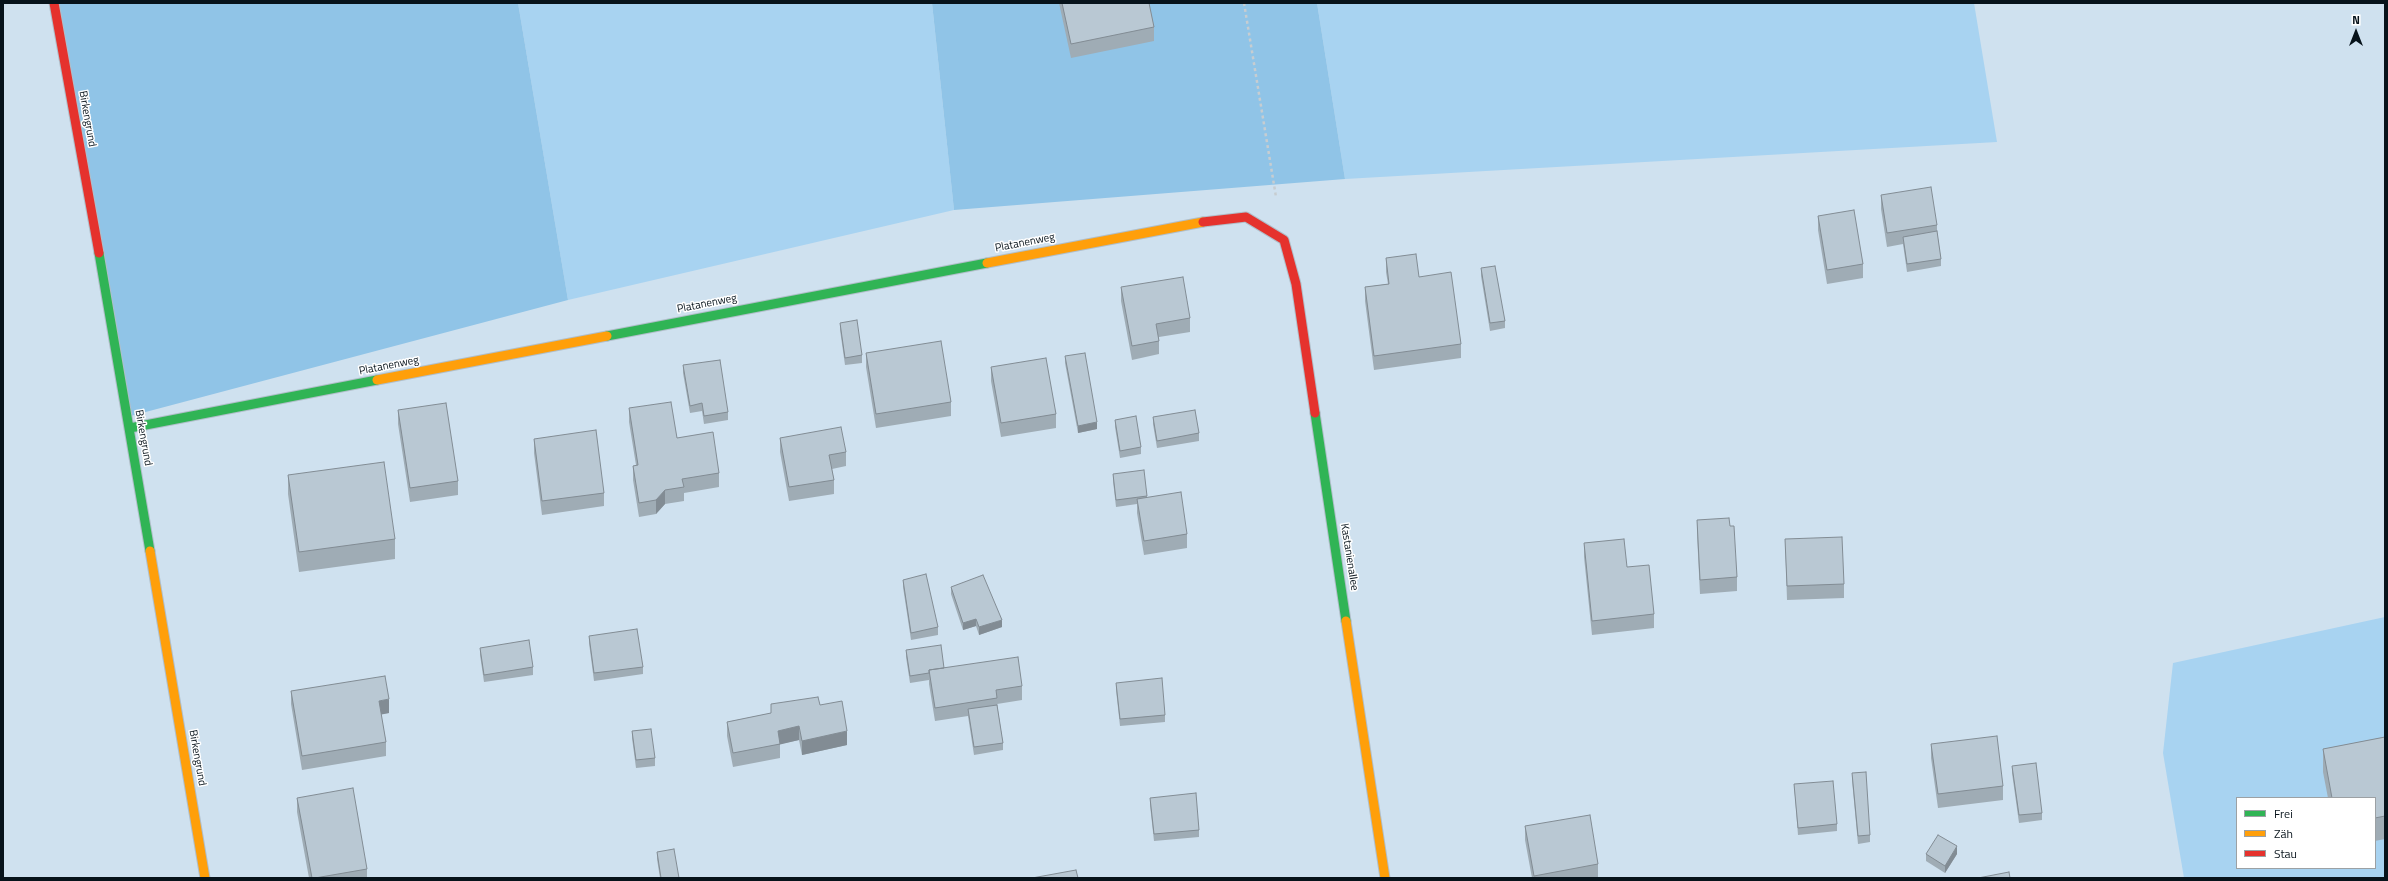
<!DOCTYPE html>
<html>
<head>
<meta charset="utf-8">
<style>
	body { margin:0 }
	#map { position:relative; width:2388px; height:881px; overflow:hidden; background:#cfe1ef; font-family:"Titillium Web",sans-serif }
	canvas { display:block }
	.frame { position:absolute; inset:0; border:4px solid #07131b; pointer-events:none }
	.legend { position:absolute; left:2236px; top:797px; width:140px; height:72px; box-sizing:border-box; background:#fff; border:1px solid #9ca1a4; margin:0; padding:5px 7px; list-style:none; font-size:12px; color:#07131b }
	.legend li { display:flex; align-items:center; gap:8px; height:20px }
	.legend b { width:20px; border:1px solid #9ca1a4 }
	.north { position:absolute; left:2336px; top:12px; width:40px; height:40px; -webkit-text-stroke:3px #fff; paint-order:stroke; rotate:0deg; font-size:11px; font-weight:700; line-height:16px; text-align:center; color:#07131b }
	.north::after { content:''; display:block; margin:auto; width:14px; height:18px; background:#07131b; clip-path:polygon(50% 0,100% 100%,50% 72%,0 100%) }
</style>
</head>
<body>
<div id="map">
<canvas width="2388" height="881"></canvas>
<div class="frame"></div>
<ul class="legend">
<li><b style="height:5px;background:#30b455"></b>Frei</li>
<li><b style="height:5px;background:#ff9f0a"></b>Zäh</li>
<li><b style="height:5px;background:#e5322d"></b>Stau</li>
</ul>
<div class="north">N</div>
</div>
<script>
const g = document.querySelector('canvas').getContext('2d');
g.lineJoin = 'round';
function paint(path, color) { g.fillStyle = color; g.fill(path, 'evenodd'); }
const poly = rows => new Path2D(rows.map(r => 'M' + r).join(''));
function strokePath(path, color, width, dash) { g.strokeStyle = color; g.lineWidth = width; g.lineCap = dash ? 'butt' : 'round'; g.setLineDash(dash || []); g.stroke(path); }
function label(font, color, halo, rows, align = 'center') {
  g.font = font + ' "Titillium Web",sans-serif'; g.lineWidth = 3; g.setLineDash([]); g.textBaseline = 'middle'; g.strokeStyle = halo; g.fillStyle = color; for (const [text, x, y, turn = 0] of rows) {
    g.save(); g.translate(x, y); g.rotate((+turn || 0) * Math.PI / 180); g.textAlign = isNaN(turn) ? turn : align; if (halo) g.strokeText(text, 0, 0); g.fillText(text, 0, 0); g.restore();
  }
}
paint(poly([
	[518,3,932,3,954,210,568,300],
	[1317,3,1974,3,1997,142,1345,179],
	[2385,617,2385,878,2184,878,2163,753,2173,663],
	[2237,798,2375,798,2375,868,2237,868]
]), '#a8d3f1');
paint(poly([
	[58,3,518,3,568,300,123,418],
	[932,3,1317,3,1345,179,954,210]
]), '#90c4e7');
const fast = poly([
	[99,253,150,551],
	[607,336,987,263],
	[1315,413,1346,621],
	[130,428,377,380]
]);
const slow = poly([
	[987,263,1203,222],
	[377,380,607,336],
	[150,551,205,878],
	[1346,621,1385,878]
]);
const jam = poly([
	[54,3,99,253],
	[1203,222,1246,217,1284,240,1296,284,1315,413]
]);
strokePath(fast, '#b0bec9', 11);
strokePath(slow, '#b0bec9', 11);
strokePath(jam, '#b0bec9', 11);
strokePath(poly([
	[1244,3,1276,197]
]), '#c7cdd1', 2.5, [3, 3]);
strokePath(fast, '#30b455', 9);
strokePath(slow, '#ff9f0a', 9);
strokePath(jam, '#e5322d', 9);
paint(poly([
	[1059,3,1149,3,1154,27,1154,41,1071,58],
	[1881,195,1937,225,1937,231,1941,259,1941,266,1907,272,1903,244,1887,247,1881,209],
	[1818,216,1863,264,1863,278,1827,284,1818,230],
	[1386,258,1419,277,1461,344,1461,358,1374,370,1365,301,1365,287,1388,284,1386,272],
	[1481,268,1505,321,1505,328,1490,331,1481,276],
	[1121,287,1190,318,1190,332,1159,337,1159,354,1132,360,1121,301],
	[840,323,862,355,862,363,845,365,840,330],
	[866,353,951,402,951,416,876,428,866,367],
	[1065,356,1097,429,1078,433,1065,363],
	[683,365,728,412,728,420,704,424,702,411,690,413,683,373],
	[991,367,1056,414,1056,428,1001,437,991,381],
	[629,408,677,438,719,473,719,487,684,493,684,501,665,504,656,514,639,517,633,480,633,466,636,465,629,422],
	[398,410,458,481,458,495,410,502,398,424],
	[1153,417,1199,433,1199,441,1157,448,1153,424],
	[1115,420,1141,447,1141,454,1120,458,1115,427],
	[780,438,846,452,846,466,832,469,834,480,834,494,789,501,780,452],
	[534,439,604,493,604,506,542,515,534,453],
	[1113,474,1147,496,1147,498,1187,534,1187,548,1144,555,1137,513,1137,504,1116,507,1113,481],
	[288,475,395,539,395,559,299,572,288,494],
	[1697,520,1737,577,1737,591,1700,594,1697,534],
	[1785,539,1844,584,1844,598,1787,600],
	[1584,543,1654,614,1654,628,1592,635,1584,557],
	[903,580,938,627,938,635,911,640,903,587],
	[951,587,1002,627,979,635,976,626,963,630,951,594],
	[589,636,643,667,643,674,594,681,589,643],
	[480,648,533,667,533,675,484,682,480,655],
	[906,650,944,668,1022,686,1022,700,997,704,1003,743,1003,750,974,755,968,716,935,721,929,684,929,680,910,683,906,657],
	[1116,683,1165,715,1165,722,1120,726,1116,690],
	[291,691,389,713,381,714,386,742,386,756,302,770,291,704],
	[771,704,820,705,847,745,802,755,799,740,780,744,780,758,733,767,727,736,727,722,771,713],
	[632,731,655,758,655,766,636,768,632,738],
	[2385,737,2385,839,2375,841,2375,798,2328,798,2323,772,2323,749],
	[1931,744,2003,786,2003,800,1938,808,1931,758],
	[2012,766,2042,813,2042,820,2019,823,2012,773],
	[1852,773,1870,835,1870,842,1858,844,1852,780],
	[1794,784,1837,824,1837,831,1798,835],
	[297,798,367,869,367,878,309,878,297,812],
	[1150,798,1199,830,1199,837,1154,841,1150,805],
	[1525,826,1598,864,1598,878,1532,878,1525,840],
	[657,852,679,878,660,878,657,859],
	[1926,854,1957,854,1945,873,1926,861]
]), '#9facb5');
paint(poly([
	[1097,422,1097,429,1078,433,1078,426],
	[665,490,665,504,656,514,656,500],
	[976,619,976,626,963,630,963,623],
	[1002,620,1002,627,979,635,979,627],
	[389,699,389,713,379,715,379,701],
	[799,726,799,740,778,745,778,731],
	[847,731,847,745,802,755,802,741],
	[1957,846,1957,854,1945,873,1945,866]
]), '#828c94');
const building = poly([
	[1062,3,1149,3,1154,27,1071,44,1062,3],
	[1931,187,1937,225,1887,233,1881,195,1931,187],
	[1854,210,1863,264,1827,270,1818,216,1854,210],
	[1937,231,1941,259,1907,264,1903,237,1937,231],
	[1416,254,1419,277,1451,272,1461,344,1374,356,1365,287,1389,284,1386,258,1416,254],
	[1495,266,1505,321,1490,323,1481,268,1495,266],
	[1183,277,1190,318,1156,324,1159,341,1132,346,1121,287,1183,277],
	[857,320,862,355,845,358,840,323,857,320],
	[941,341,951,402,876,414,866,353,941,341],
	[1085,353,1097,422,1078,426,1065,356,1085,353],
	[1046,358,1056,414,1001,423,991,367,1046,358],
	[720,360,728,412,704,416,702,403,690,406,683,365,720,360],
	[671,402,677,438,713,432,719,473,682,479,684,487,665,490,656,500,639,503,633,466,638,465,629,408,671,402],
	[446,403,458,481,410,488,398,410,446,403],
	[1195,410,1199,433,1157,441,1153,417,1195,410],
	[1136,416,1141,447,1120,451,1115,420,1136,416],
	[841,427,846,452,829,455,834,480,789,487,780,438,841,427],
	[596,430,604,493,542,501,534,439,596,430],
	[384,462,395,539,299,552,288,475,384,462],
	[1144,470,1147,496,1116,500,1113,474,1144,470],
	[1181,492,1187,534,1144,541,1137,499,1181,492],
	[1729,518,1730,526,1734,526,1737,577,1700,580,1697,520,1729,518],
	[1842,537,1844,584,1787,586,1785,539,1842,537],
	[1624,539,1627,567,1649,565,1654,614,1592,621,1584,543,1624,539],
	[926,574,938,627,911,633,903,580,926,574],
	[983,575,1002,620,979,627,976,619,963,623,951,587,983,575],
	[637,629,643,667,594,673,589,636,637,629],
	[529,640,533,667,484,675,480,648,529,640],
	[941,645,944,668,929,670,929,673,910,676,906,650,941,645],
	[1018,657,1022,686,996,690,997,698,935,708,929,670,1018,657],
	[385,676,389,699,379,701,386,742,302,756,291,691,385,676],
	[1162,678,1165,715,1120,719,1116,683,1162,678],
	[818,697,820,705,842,701,847,731,802,741,799,726,778,731,780,744,733,753,727,722,771,713,771,704,818,697],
	[997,705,1003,743,974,747,968,709,997,705],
	[651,729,655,758,636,760,632,731,651,729],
	[1997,736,2003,786,1938,794,1931,744,1997,736],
	[2385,737,2385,816,2375,818,2375,798,2332,798,2323,749,2385,737],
	[2036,763,2042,813,2019,815,2012,766,2036,763],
	[1866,772,1870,835,1858,836,1852,773,1866,772],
	[1833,781,1837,824,1798,828,1794,784,1833,781],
	[353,788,367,869,315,878,312,878,297,798,353,788],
	[1196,793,1199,830,1154,834,1150,798,1196,793],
	[1590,815,1598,864,1534,876,1525,826,1590,815],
	[1938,835,1957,846,1945,866,1926,854,1938,835],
	[674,849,679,878,661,878,657,852,674,849],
	[1076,870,1078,878,1032,878,1076,870],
	[2009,872,2010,878,1978,878,2009,872]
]);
paint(building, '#b9c8d3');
strokePath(building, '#828c94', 1);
label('11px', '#07131b', '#fff', [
	["Birkengrund",87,119,80],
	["Platanenweg",1025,243,-11],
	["Platanenweg",707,304,-11],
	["Platanenweg",389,366,-11],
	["Birkengrund",143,438,80],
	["Kastanienallee",1349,557,81],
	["Birkengrund",197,758,80]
]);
</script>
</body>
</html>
